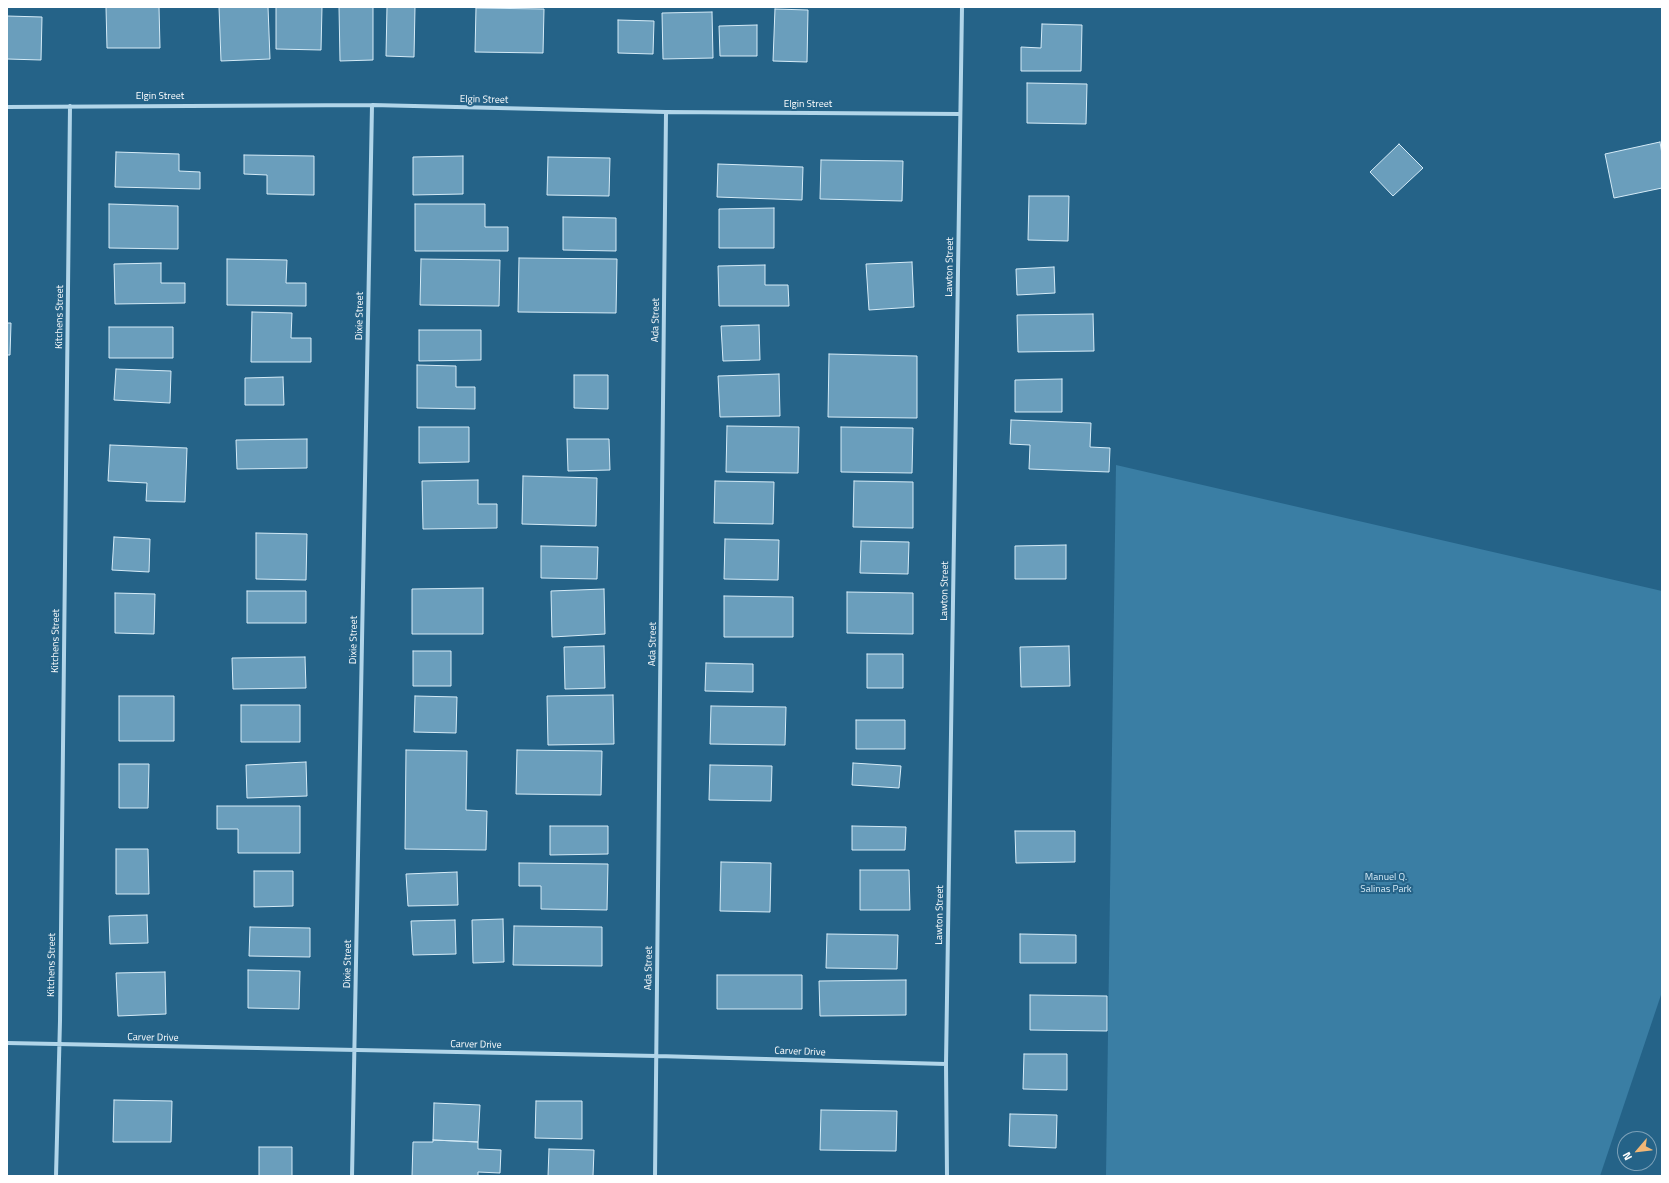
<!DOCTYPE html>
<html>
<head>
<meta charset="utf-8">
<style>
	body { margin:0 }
	#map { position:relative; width:1669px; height:1183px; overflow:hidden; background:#256388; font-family:"Titillium Web",sans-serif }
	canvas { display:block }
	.frame { position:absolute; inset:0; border:8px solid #fff; pointer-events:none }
	.north { position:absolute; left:1617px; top:1131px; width:40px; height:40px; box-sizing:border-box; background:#256388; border:1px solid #7ca1b8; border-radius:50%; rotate:242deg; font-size:11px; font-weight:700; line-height:16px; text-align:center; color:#fff }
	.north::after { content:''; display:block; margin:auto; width:14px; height:18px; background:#f2b776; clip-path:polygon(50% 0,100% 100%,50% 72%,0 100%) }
</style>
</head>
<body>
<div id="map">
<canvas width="1669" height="1183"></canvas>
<div class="frame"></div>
<div class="north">N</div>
</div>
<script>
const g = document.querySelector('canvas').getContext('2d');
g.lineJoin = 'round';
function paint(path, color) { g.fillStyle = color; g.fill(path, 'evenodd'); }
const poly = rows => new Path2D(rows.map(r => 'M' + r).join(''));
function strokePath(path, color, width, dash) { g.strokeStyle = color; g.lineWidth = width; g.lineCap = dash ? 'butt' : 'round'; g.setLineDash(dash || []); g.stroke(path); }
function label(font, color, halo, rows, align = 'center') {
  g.font = font + ' "Titillium Web",sans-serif'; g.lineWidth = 4; g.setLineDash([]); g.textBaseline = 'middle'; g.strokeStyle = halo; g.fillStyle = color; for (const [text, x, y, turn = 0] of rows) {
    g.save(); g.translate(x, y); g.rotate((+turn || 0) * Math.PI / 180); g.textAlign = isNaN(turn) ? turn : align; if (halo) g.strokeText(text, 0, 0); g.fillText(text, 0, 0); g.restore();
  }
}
paint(poly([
	[1116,465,1662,591,1662,992,1600,1176,1106,1176]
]), '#3a7ea4');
const building = poly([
	[106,7,159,7,160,48,107,48,106,7],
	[219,7,268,7,270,59,221,61,219,7],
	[276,7,322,7,321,50,276,49,276,7],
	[339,7,373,7,373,60,340,61,339,7],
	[387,7,415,7,414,57,386,56,387,7],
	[476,8,544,9,543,53,475,52,476,8],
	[775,9,808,10,807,62,773,61,775,9],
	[712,12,713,58,663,59,662,13,712,12],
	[7,16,42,17,41,60,7,59,7,16],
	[618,20,654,21,653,54,618,53,618,20],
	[1042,24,1082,25,1081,71,1021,71,1021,47,1041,48,1042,24],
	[757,25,757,56,720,56,719,26,757,25],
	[1027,83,1087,84,1086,124,1027,123,1027,83],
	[1660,142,1662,154,1662,188,1614,198,1605,154,1660,142],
	[1399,144,1423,168,1393,196,1370,172,1399,144],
	[116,152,179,154,179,171,200,172,200,189,115,187,116,152],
	[244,155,314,156,314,195,267,194,267,175,244,174,244,155],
	[463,156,463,194,413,195,413,157,463,156],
	[548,157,610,158,609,196,547,195,548,157],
	[821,160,903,161,902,201,820,199,821,160],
	[718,164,803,167,802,200,717,197,718,164],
	[1029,196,1069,196,1068,241,1028,240,1029,196],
	[109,204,178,206,178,249,109,248,109,204],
	[415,204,485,204,485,227,508,227,508,251,415,251,415,204],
	[774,208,774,248,719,248,719,209,774,208],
	[563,217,616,218,616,251,563,250,563,217],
	[519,258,617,259,616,313,518,312,519,258],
	[227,259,287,260,286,283,306,283,306,306,227,305,227,259],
	[421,259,500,260,499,306,420,305,421,259],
	[912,262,914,307,869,310,866,264,912,262],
	[161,263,161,283,185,283,185,303,115,304,114,264,161,263],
	[765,265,765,285,788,285,789,306,719,306,718,266,765,265],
	[1054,267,1055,293,1017,295,1016,269,1054,267],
	[252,312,292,313,291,338,311,338,311,362,251,362,252,312],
	[1093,314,1094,351,1018,352,1017,315,1093,314],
	[7,323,11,323,10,355,7,355,7,323],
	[759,325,760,360,723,361,721,326,759,325],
	[109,327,173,327,173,358,109,358,109,327],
	[419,330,481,330,481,360,419,361,419,330],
	[829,354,917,356,917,418,828,417,829,354],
	[417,365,456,366,456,387,475,387,475,409,417,408,417,365],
	[116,369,171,371,170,403,114,400,116,369],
	[779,374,780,416,720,417,718,376,779,374],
	[574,375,608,375,608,409,574,408,574,375],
	[283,377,284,405,245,405,245,378,283,377],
	[1062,379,1062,412,1015,412,1015,380,1062,379],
	[1011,420,1091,423,1090,447,1110,448,1109,472,1029,469,1030,445,1010,444,1011,420],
	[727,426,799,427,798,473,726,472,727,426],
	[419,427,469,427,469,462,419,463,419,427],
	[841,427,913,428,912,473,841,472,841,427],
	[307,439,307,468,237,469,236,440,307,439],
	[567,439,609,439,610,470,568,471,567,439],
	[110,445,187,448,185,502,146,501,147,483,108,481,110,445],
	[523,476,597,478,596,526,522,524,523,476],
	[478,480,478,504,497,504,497,528,423,529,422,481,478,480],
	[715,481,774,482,773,524,714,523,715,481],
	[854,481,913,482,913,528,853,527,854,481],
	[256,533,307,534,306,580,256,579,256,533],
	[114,537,150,539,149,572,112,570,114,537],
	[725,539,779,540,778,580,724,579,725,539],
	[861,541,909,542,908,574,860,573,861,541],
	[1066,545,1066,579,1015,579,1015,546,1066,545],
	[541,546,598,547,597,579,541,578,541,546],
	[483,588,483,634,412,634,412,589,483,588],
	[604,589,605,634,552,637,551,591,604,589],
	[247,591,306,591,306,623,247,623,247,591],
	[847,592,913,593,913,634,847,633,847,592],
	[115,593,155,594,154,634,115,633,115,593],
	[724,596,793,597,793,637,724,637,724,596],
	[604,646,605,688,565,689,564,647,604,646],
	[1069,646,1070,686,1021,687,1020,647,1069,646],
	[413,651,451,651,451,686,413,686,413,651],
	[867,654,903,654,903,688,867,688,867,654],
	[305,657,306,688,233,689,232,658,305,657],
	[706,663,753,664,753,692,705,691,706,663],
	[613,695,614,744,548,745,547,696,613,695],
	[119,696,174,696,174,741,119,741,119,696],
	[415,696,457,697,456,733,414,732,415,696],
	[241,705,300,705,300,742,241,742,241,705],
	[711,706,786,707,785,745,710,744,711,706],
	[856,720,905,720,905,749,856,749,856,720],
	[406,750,467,751,466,810,487,811,486,850,405,849,406,750],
	[517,750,602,751,601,795,516,794,517,750],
	[306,762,307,796,247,798,246,765,306,762],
	[853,763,901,766,899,788,852,785,853,763],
	[119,764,149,764,148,808,119,808,119,764],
	[710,765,772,766,771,801,709,800,710,765],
	[217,806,300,806,300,853,238,853,238,829,217,829,217,806],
	[550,826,608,826,608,854,550,855,550,826],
	[852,826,906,827,905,850,852,850,852,826],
	[1015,831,1075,831,1075,862,1016,863,1015,831],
	[116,849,148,849,149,894,116,894,116,849],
	[721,862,771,863,770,912,720,911,721,862],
	[519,863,608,864,607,910,541,909,541,886,519,886,519,863],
	[860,870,909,870,910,910,860,910,860,870],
	[254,871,293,871,293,906,254,907,254,871],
	[457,872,458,905,408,906,406,874,457,872],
	[147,915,148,943,110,944,109,916,147,915],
	[503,919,504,962,473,963,472,920,503,919],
	[455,920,456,954,413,955,411,921,455,920],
	[514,926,602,927,602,966,513,965,514,926],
	[250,927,310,928,310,957,249,956,250,927],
	[827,934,898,935,897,969,826,968,827,934],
	[1020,934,1076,935,1076,963,1020,963,1020,934],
	[248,970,300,971,299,1009,248,1008,248,970],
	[165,972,166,1014,118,1016,116,973,165,972],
	[717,975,802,975,802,1009,717,1009,717,975],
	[906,980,906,1015,820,1016,819,981,906,980],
	[1030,995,1107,996,1107,1031,1030,1030,1030,995],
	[1024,1054,1067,1054,1067,1090,1023,1089,1024,1054],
	[114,1100,172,1101,171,1142,113,1142,114,1100],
	[536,1101,582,1101,582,1139,535,1138,536,1101],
	[434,1103,480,1105,478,1142,433,1140,434,1103],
	[821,1110,897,1111,896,1151,820,1150,821,1110],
	[1010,1114,1057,1115,1056,1148,1009,1146,1010,1114],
	[433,1140,478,1142,478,1149,501,1150,500,1173,478,1172,478,1176,412,1176,413,1142,433,1142,433,1140],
	[259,1147,292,1147,292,1176,259,1176,259,1147],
	[549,1149,594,1150,593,1176,548,1176,549,1149]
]);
paint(building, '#6a9ebc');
strokePath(building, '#d5ebf7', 1);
strokePath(poly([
	[7,107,372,105,666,112,960,114],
	[7,1043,657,1056,946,1064],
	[56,1176,60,1021,70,106],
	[352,1176,372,105],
	[655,1176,666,112],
	[947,1176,946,1064,962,7]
]), '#b1d5e9', 4);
label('10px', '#fff', '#256388', [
	["Elgin Street",160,97],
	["Elgin Street",484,100,1],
	["Elgin Street",808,105],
	["Lawton Street",950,267,-89],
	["Dixie Street",360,316,-89],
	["Kitchens Street",60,317,-89],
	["Ada Street",656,320,-89],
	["Lawton Street",945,591,-89],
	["Dixie Street",354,640,-89],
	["Kitchens Street",56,641,-89],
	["Ada Street",653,644,-89],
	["Lawton Street",940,915,-89],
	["Dixie Street",348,964,-89],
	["Kitchens Street",52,965,-89],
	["Ada Street",649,968,-89],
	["Carver Drive",153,1038,1],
	["Carver Drive",476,1045,1],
	["Carver Drive",800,1052,2]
]);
label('10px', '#d5ebf7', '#256388', [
	["Manuel Q.",1386,878],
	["Salinas Park",1386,890]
]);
</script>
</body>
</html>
